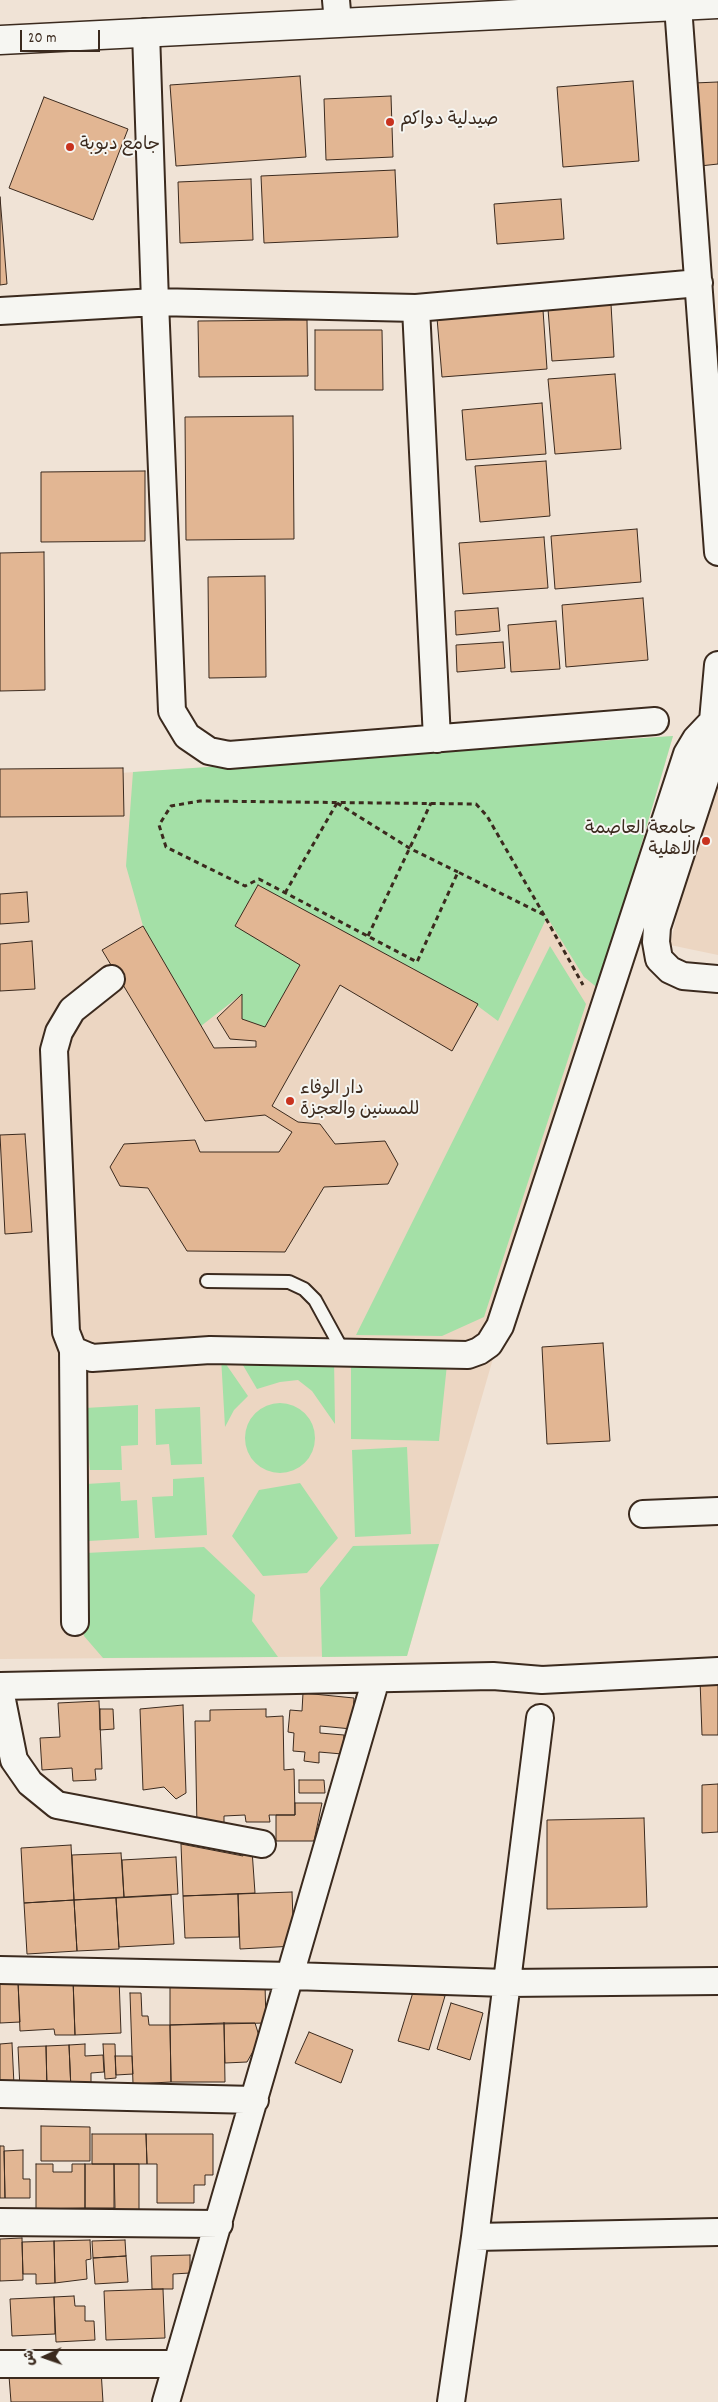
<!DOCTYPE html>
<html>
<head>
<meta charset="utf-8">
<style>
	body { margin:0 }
	#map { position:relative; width:718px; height:2402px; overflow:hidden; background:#f0e3d6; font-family:Dekko,"Playpen Sans Arabic",sans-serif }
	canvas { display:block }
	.north { position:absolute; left:20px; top:2332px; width:50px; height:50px; -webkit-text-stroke:4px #f6f6f2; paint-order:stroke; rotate:267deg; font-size:14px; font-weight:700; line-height:20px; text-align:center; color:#3b2a1e }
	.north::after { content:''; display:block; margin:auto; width:18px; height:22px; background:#3b2a1e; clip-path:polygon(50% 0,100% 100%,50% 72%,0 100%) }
	.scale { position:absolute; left:20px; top:30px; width:80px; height:22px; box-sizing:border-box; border:2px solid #3b2a1e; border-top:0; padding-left:6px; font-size:15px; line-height:18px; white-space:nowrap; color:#3b2a1e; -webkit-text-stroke:4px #f6f6f2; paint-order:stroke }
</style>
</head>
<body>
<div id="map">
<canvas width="718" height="2402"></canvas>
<div class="north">ش</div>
<div class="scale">20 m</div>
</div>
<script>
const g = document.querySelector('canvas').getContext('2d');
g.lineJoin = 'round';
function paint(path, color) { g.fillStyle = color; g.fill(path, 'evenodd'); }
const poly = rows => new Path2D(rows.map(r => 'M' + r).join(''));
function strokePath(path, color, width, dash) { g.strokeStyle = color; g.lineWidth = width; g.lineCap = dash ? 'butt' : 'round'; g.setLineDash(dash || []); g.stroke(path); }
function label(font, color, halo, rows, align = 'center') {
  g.font = font + ' Dekko,"Playpen Sans Arabic",sans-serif'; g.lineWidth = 4; g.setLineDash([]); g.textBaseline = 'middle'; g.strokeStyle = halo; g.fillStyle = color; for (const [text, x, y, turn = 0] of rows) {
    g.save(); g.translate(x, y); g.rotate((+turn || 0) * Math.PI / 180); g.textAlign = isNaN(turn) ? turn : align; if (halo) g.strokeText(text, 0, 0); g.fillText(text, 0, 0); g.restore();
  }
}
paint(poly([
	[673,736,407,1656,0,1659,0,781],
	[718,736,718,955,670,945]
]), '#ecd6c2');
paint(poly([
	[673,736,599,989,584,977,547,917,498,1021,471,1001,300,965,265,1027,242,1019,242,994,201,1026,143,926,126,866,133,772],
	[550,946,586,1004,484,1317,442,1336,356,1335],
	[237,1355,334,1357,335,1424,312,1391,298,1380,280,1382,257,1389],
	[448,1355,439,1441,351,1439,351,1357],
	[221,1357,248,1396,234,1410,225,1427],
	'245 1438a35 35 0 1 1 70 0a35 35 0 1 1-70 0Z',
	[138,1405,138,1445,121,1446,122,1470,90,1470,85,1408],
	[200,1407,202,1464,171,1465,169,1444,156,1445,155,1409],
	[407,1447,411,1534,355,1537,352,1450],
	[204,1477,207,1535,155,1538,152,1497,173,1496,173,1479],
	[120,1482,121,1501,137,1500,139,1538,89,1541,86,1484],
	[300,1483,338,1538,307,1573,263,1576,232,1536,259,1490],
	[439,1544,407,1656,322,1657,320,1588,353,1546],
	[204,1547,255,1595,252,1621,278,1657,103,1658,84,1636,86,1553]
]), '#a4e0a7');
const building = poly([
	[300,76,306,157,176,166,170,85,300,76],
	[633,81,639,161,563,167,557,87,633,81],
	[718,82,718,164,700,166,694,83,718,82],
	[391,96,393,157,326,160,324,99,391,96],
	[44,97,128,129,93,220,9,188,44,97],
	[395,170,398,237,264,243,261,176,395,170],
	[251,179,253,240,180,243,178,182,251,179],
	[0,197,7,284,0,285,0,197],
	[561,199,564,239,497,244,494,204,561,199],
	[611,304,614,357,552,361,548,309,611,304],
	[543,310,547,369,442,377,437,318,543,310],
	[307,320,308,376,199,377,198,321,307,320],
	[315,330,382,330,383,390,315,390,315,330],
	[615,374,621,449,555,454,548,379,615,374],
	[542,403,546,454,466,460,462,410,542,403],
	[293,416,294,539,186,540,185,417,293,416],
	[546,461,550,516,480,522,475,466,546,461],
	[145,471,145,541,41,542,41,472,145,471],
	[637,529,641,582,555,589,551,536,637,529],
	[544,537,548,588,463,594,459,543,544,537],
	[44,552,45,690,0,691,0,553,44,552],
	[265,576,266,677,209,678,208,577,265,576],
	[643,598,648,660,566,667,562,605,643,598],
	[498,608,500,631,456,635,455,611,498,608],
	[556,621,560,669,511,672,508,625,556,621],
	[503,642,505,668,457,672,456,645,503,642],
	[123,768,124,816,0,817,0,769,123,768],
	[258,885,478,1004,452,1051,340,985,272,1106,298,1122,320,1124,335,1144,385,1141,398,1164,388,1184,324,1187,285,1252,187,1251,148,1188,120,1186,110,1167,124,1144,195,1140,200,1152,279,1152,292,1132,265,1115,205,1121,102,950,143,926,214,1048,256,1047,256,1041,230,1039,217,1018,242,994,242,1019,265,1027,300,965,235,926,258,885],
	[27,892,29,922,0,924,0,894,27,892],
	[32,941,35,989,0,991,0,944,32,941],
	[25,1134,32,1232,5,1234,0,1135,25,1134],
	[603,1343,610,1441,547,1444,542,1347,603,1343],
	[718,1679,718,1735,702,1735,700,1680,718,1679],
	[303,1693,354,1698,352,1729,320,1726,320,1733,344,1735,342,1754,319,1752,319,1763,304,1761,305,1752,293,1751,294,1733,288,1732,290,1710,302,1711,303,1693],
	[99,1701,102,1769,95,1769,96,1780,73,1781,72,1768,42,1770,40,1738,60,1737,58,1703,99,1701],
	[183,1705,186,1793,176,1799,164,1787,143,1790,140,1709,183,1705],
	[100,1709,113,1709,114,1729,100,1730,100,1709],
	[266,1709,266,1717,283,1716,284,1770,294,1769,295,1815,269,1815,270,1822,246,1822,245,1815,224,1816,224,1827,197,1827,195,1721,210,1721,210,1710,266,1709],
	[299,1780,324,1780,325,1793,299,1793,299,1780],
	[718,1784,718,1832,702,1833,702,1785,718,1784],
	[295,1803,322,1803,314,1841,276,1841,276,1815,295,1815,295,1803],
	[644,1818,647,1907,547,1909,547,1820,644,1818],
	[181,1844,243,1856,244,1849,252,1850,255,1893,183,1896,181,1844],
	[71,1845,74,1900,24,1903,21,1848,71,1845],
	[121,1853,124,1897,74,1900,72,1855,121,1853],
	[176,1857,178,1894,124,1897,122,1860,176,1857],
	[292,1892,294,1946,240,1949,238,1894,292,1892],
	[238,1894,239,1937,185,1938,183,1896,238,1894],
	[171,1895,174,1944,119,1947,116,1898,171,1895],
	[116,1898,119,1949,77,1951,74,1900,116,1898],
	[74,1900,77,1951,27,1954,24,1903,74,1900],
	[119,1978,121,2033,75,2035,73,1979,119,1978],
	[73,1979,75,2035,55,2035,54,2029,20,2031,18,1981,73,1979],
	[18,1982,20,2022,0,2023,0,1983,18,1982],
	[265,1984,266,2023,170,2025,170,1985,265,1984],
	[414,1989,445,1996,429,2050,398,2041,414,1989],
	[130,1993,141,1993,142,2016,148,2016,149,2025,170,2025,171,2082,133,2084,130,1993],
	[451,2003,483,2013,470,2060,437,2049,451,2003],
	[224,2023,255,2023,260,2039,247,2062,225,2063,224,2023],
	[224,2023,225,2082,171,2082,170,2025,224,2023],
	[309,2032,353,2050,341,2083,295,2063,309,2032],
	[12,2043,14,2085,0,2086,0,2044,12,2043],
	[85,2044,85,2056,103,2055,104,2072,91,2073,91,2086,71,2090,69,2045,85,2044],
	[103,2044,115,2044,116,2078,105,2079,103,2044],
	[69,2045,71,2090,47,2091,46,2046,69,2045],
	[46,2046,47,2088,20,2089,18,2047,46,2046],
	[115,2056,132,2056,133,2074,116,2075,115,2056],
	[41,2126,90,2127,90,2161,41,2161,41,2126],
	[92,2134,146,2134,147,2164,92,2164,92,2134],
	[146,2134,213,2134,213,2175,205,2175,205,2185,194,2185,194,2203,157,2203,157,2164,147,2164,146,2134],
	[0,2146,4,2146,5,2198,0,2198,0,2146],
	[23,2150,23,2179,30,2179,30,2198,5,2198,4,2151,23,2150],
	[36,2164,53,2164,53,2172,72,2172,72,2164,85,2164,85,2208,36,2209,36,2164],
	[85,2164,114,2164,115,2208,85,2208,85,2164],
	[114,2164,139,2164,139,2213,114,2213,114,2164],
	[22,2238,23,2280,0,2281,0,2239,22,2238],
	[90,2240,91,2259,86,2260,87,2279,55,2283,54,2241,90,2240],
	[125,2240,126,2256,93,2258,92,2241,125,2240],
	[54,2241,55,2283,36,2284,36,2274,23,2274,22,2242,54,2241],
	[190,2255,190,2273,173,2274,173,2289,152,2289,151,2256,190,2255],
	[126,2256,128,2282,95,2284,93,2258,126,2256],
	[163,2289,165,2338,106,2340,104,2291,163,2289],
	[74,2296,75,2306,85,2306,85,2321,94,2321,95,2340,56,2342,54,2297,74,2296],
	[54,2297,55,2334,12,2336,10,2299,54,2297],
	[101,2370,103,2402,11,2402,9,2376,101,2370]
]);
paint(building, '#e2b693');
strokePath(building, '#3b2a1e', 1);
const service = poly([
	[207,1281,289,1282,304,1289,315,1300,344,1353]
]);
const minor = poly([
	[336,0,338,23],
	[678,6,718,552],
	[146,32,155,302,416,308,699,283],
	[416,308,437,739],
	[0,311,155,302,172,711,187,736,209,751,229,755,655,721],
	[718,665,713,721,714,742,710,764,657,927,656,942,659,959,670,970,683,976,718,979],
	[111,979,72,1010,59,1032,54,1050,66,1332,73,1350,92,1358,210,1350,468,1355,479,1351,489,1344,500,1326,687,754,696,739,713,721],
	[73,1350,75,1622],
	[643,1514,718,1511],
	[0,1686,493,1676,542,1680,718,1671],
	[0,1690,14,1760,30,1783,57,1805,262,1844],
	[0,1970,292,1976,506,1983,718,1981],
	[0,2094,255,2100],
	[0,2222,219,2224],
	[475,2237,718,2232],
	[0,2364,177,2364],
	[166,2402,376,1679],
	[451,2402,475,2237,540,1718]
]);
const tertiary = poly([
	[0,40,718,4]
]);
strokePath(service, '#3b2a1e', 16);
strokePath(minor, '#3b2a1e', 30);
strokePath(tertiary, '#3b2a1e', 31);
strokePath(poly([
	[337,803,411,849,458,872],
	[285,893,337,803],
	[544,915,458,872,417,962,259,879,245,886,166,847,159,825,171,806,200,801,476,804,487,816,544,915,583,985],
	[368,936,431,803]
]), '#3b2a1e', 3, [5, 4]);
strokePath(service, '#f6f6f2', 12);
strokePath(minor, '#f6f6f2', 26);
strokePath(tertiary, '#f6f6f2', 28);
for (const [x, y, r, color] of [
	[390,122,5,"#c8321e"],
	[70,147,5,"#c8321e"],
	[706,841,5,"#c8321e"],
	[290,1101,5,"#c8321e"]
]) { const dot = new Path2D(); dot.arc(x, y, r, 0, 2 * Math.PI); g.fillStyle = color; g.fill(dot); strokePath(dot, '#f6f6f2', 2); }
label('18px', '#3b2a1e', '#f6f6f2', [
	["صيدلية دواكم",400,122],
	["جامع دبوبة",80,147],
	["جامعة العاصمة",696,831,"right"],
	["الاهلية",696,852,"right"],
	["دار الوفاء",300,1091],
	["للمسنين والعجزة",300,1112]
], 'left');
</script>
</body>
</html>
